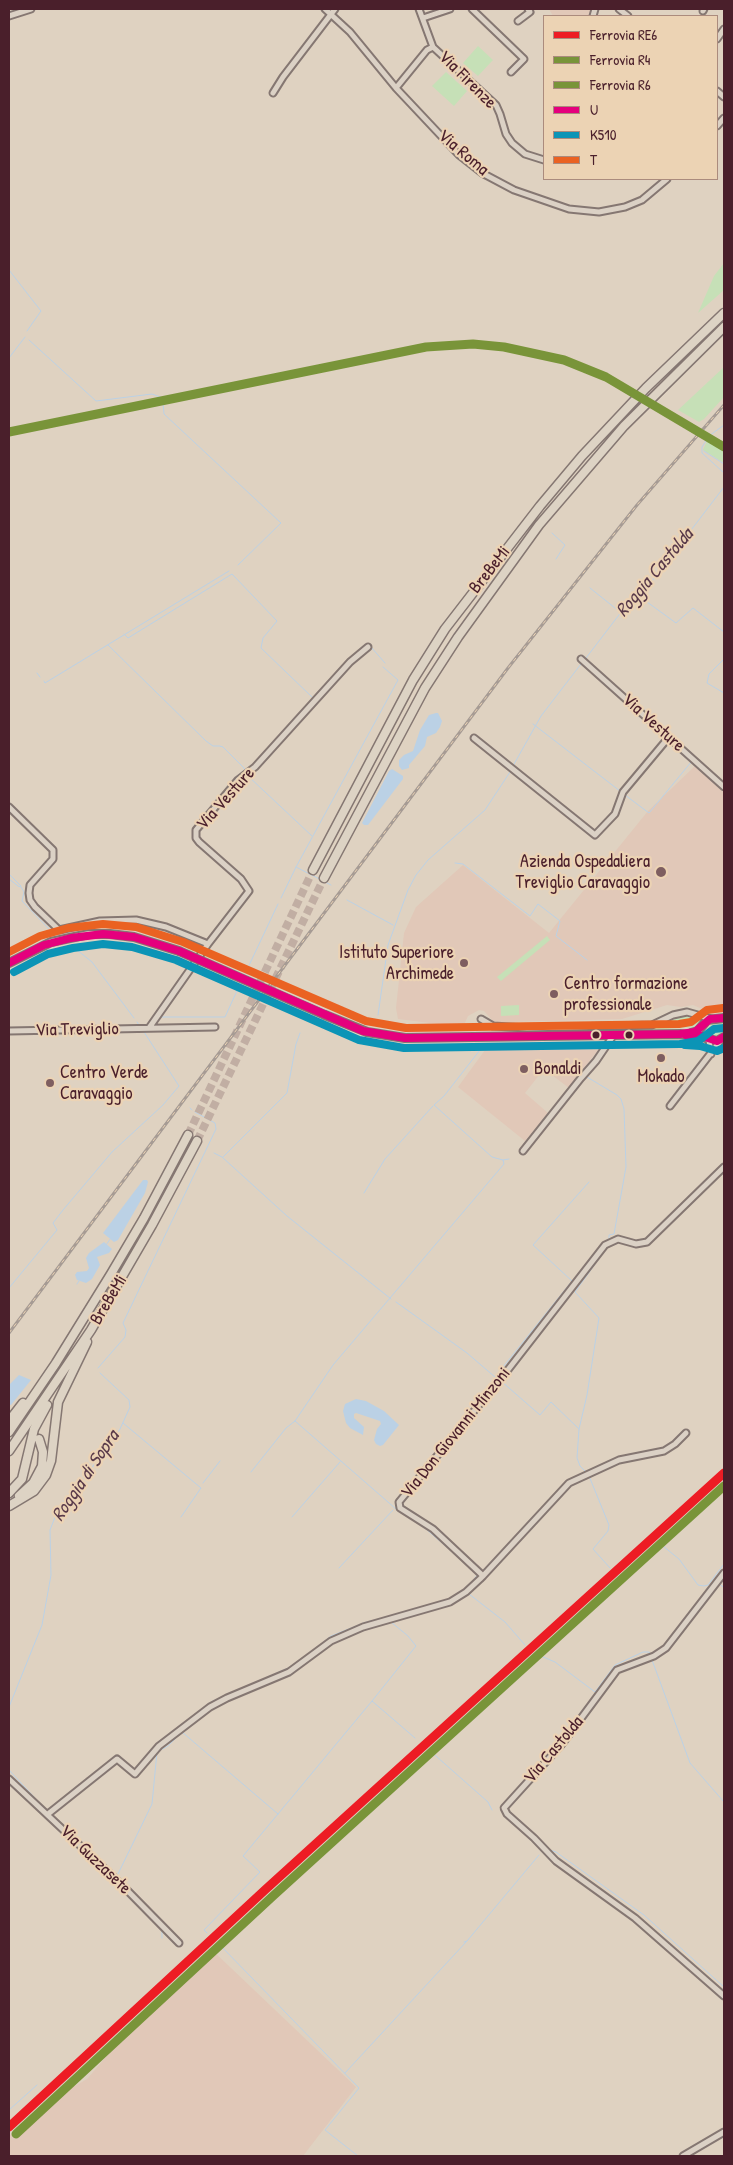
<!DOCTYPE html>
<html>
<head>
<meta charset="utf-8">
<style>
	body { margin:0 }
	#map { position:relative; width:733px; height:2165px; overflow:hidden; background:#dfd2c1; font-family:"Patrick Hand",sans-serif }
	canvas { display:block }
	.frame { position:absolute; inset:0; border:10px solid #4a1f2b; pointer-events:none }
	.legend { position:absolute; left:543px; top:15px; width:175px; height:165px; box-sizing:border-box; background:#ecd3b4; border:1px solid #ab8b7d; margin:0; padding:6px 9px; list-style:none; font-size:15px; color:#4a1f2b }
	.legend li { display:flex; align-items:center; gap:10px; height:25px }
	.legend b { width:25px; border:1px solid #ab8b7d }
</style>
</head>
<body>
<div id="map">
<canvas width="733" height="2165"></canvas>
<div class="frame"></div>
<ul class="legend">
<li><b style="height:6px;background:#ed1c24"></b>Ferrovia RE6</li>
<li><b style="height:6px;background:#799439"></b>Ferrovia R4</li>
<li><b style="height:6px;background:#799439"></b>Ferrovia R6</li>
<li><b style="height:6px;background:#e5007d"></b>U</li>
<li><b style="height:6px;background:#0b94b6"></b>K510</li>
<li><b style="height:6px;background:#ea6222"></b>T</li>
</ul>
</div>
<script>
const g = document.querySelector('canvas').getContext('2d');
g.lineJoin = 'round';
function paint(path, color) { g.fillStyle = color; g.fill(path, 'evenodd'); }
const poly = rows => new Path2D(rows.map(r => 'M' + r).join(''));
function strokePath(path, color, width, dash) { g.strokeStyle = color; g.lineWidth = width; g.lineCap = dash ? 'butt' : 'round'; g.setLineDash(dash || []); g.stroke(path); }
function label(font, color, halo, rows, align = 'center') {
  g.font = font + ' "Patrick Hand",sans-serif'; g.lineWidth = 4.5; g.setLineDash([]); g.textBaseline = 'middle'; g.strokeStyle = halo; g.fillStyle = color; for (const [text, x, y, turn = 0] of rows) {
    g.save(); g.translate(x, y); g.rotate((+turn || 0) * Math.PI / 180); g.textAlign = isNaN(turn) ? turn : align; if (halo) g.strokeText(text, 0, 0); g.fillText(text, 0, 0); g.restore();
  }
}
paint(poly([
	[549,9,592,9,591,16,553,16],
	[695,766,724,793,724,1007,714,1012,707,1011,693,1005,681,1007,667,1005,622,1019,510,1022,494,1022,484,1011,479,1010,468,1016,463,1027,398,1019,396,1008,404,933,416,907,463,865,549,933,648,811],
	[604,1042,569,1088,544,1069,525,1093,548,1113,525,1141,458,1087,488,1046],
	[210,1948,356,2087,303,2156,9,2156,9,2136,37,2111,55,2099,53,2096,70,2083,75,2086,87,2079,144,2013,198,1964,196,1961]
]), '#e1c8b8');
paint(poly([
	[478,46,493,60,478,76,463,63],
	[446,72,467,91,454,106,432,86],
	[724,263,724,290,698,313,714,276],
	[724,367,724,397,704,419,699,422,678,410],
	[707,441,724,451,724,463,703,450],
	[547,936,550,940,501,981,497,977],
	[519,1005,519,1015,501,1016,501,1006],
	[688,1014,699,1020,699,1022,696,1027,617,1032,617,1028,656,1026],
	[724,1021,723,1031,718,1036,713,1036,707,1032,706,1027,712,1022]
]), '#c6e0b7');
paint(poly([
	[436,713,438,713,442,721,440,727,436,733,427,737,425,746,409,765,409,768,402,770,399,766,399,760,404,755,413,751,420,730,429,715],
	[392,769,403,776,403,779,368,825,364,825,362,823,389,771],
	[143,1180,147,1180,148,1182,145,1193,118,1240,114,1242,103,1233],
	[104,1242,112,1249,109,1253,97,1257,100,1265,92,1279,86,1283,77,1280,75,1275,77,1272,87,1271,89,1268,86,1258,89,1253],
	[19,1375,31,1380,11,1405,9,1405,9,1385],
	[356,1399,366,1401,384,1411,399,1425,383,1445,380,1446,376,1444,374,1440,377,1429,381,1424,380,1421,356,1413,354,1414,354,1418,364,1427,363,1435,350,1428,346,1423,343,1411,345,1404]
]), '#bbd1e5');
strokePath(poly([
	[9,270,41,311,27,331],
	[29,340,96,401,152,394,163,398],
	[9,358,25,337],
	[163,403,164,414,281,523,238,565],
	[724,425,709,436,702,447,702,453,724,473],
	[704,451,724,464],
	[552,533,565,545,556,559],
	[590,588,620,612],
	[636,594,676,623,693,608,724,632],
	[124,634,128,638,232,574,277,621,263,638,261,648,313,698,324,687],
	[108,645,206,741,213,746,220,746,223,747,244,768,246,773],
	[371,647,385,663],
	[586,658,635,594,649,585,724,487],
	[724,659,709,674,707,683,724,693],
	[349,660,363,647],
	[37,673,40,677],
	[44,681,45,683,229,571],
	[533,724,620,791],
	[513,766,541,716,581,664],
	[248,776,312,836],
	[625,795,649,813,692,761],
	[455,863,463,864,530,916,538,904,560,921,556,936,587,960],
	[296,867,331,885],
	[9,874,21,886],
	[9,879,18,886,21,887,24,892,22,901,50,930],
	[281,898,296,867,398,680,383,667],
	[347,900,393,925],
	[77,950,92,962,134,1018],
	[244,976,278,904],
	[378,1015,388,945,408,890,416,875,428,860,485,810,510,772],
	[160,1017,225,1017,241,982],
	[137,1022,139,1025],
	[480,1050,444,1096,434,1105,492,1157,503,1160,509,1159],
	[587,1077,617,1095,621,1099,624,1109,626,1167,614,1234,609,1235,609,1238],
	[190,1108,192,1110],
	[214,1153,222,1157,287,1216,391,1299],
	[223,1157,287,1093,296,1044,300,1033],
	[364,1193,385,1159,433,1106],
	[106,1245,111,1238],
	[77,1284,79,1281],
	[9,1288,57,1230,53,1223,63,1210,112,1152,163,1105,179,1086,144,1032],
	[396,1302,467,1353,495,1377],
	[98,1368,125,1337,126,1330,123,1323,216,1129,215,1123,195,1112],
	[495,1377,572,1281,533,1245,589,1182],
	[501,1381,540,1415,551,1402,579,1429,577,1458,580,1466,586,1472],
	[295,1421,396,1509,415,1521],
	[123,1423,201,1488,181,1517],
	[579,1429,587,1395,599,1318,575,1292,608,1246],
	[251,1472,286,1428,295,1421,333,1365,504,1164,503,1160],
	[589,1476,609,1525,608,1531,593,1549,610,1568],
	[203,1483,220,1461],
	[292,1517,340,1462],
	[419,1523,478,1574,469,1586],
	[339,1568,393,1510],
	[616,1575,620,1580,658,1542,679,1559,698,1585,704,1586,708,1585,724,1564],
	[720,1584,724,1588],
	[469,1594,505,1622,525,1645],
	[391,1622,408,1636,416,1646,372,1701,415,1738],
	[363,1623,399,1614],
	[310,1653,331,1636,359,1625],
	[534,1653,555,1662,595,1692,615,1665,643,1652,649,1652,650,1653],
	[652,1660,690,1763,724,1802],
	[9,1707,42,1625,51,1575,50,1530,57,1512,69,1493,76,1487,111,1444,120,1429,130,1407,129,1400,100,1373],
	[163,1740,213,1701,293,1666],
	[428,1749,488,1802,492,1810],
	[9,1770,47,1811],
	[550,1850,556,1852,644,1915,724,1987],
	[96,1866,128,1894],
	[117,1876,152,1804,157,1752,168,1746,182,1732,278,1814],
	[162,1929,162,1938],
	[207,1933,204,1930,260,1872,243,1856,372,1701],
	[217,1942,359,2088,325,2130,358,2156],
	[464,1942,467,1941,539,1855],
	[345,2073,467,1941],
	[9,2110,37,2085]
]), '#bbd1e5', 1);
strokePath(poly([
	[188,1135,313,870],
	[197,1141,324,878]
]), '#c1aea3', 8, [8, 4]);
const minor = poly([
	[325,9,350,32,396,88,459,155,482,173,514,190,569,209,599,212,625,207,642,200,667,179],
	[419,9,433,47,496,105,500,114,506,134,512,143,525,154,544,160],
	[472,9,524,59,511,72],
	[619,9,628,16],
	[703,11,704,9],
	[9,16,31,9],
	[593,16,595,9],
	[423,18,450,9],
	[518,21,530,12,528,9],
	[717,39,724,29],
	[396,88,427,50,433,47],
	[717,91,724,97],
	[273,93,283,77,335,9],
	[717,126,724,118],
	[581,659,724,787],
	[474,738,595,835,615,814,623,792,669,737],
	[9,807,53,850,53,859,30,885,29,893,30,900,35,907,59,930,100,921,136,920,166,927,208,944],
	[481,1019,493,1026,527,1028,652,1025,673,1015,687,1012,712,1019],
	[149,1028,208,944,249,891,241,879,199,842,196,838,196,830,238,780,255,767,350,662,368,647],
	[9,1031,215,1027],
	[709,1040,711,1054],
	[670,1106,721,1040],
	[523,1151,581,1078,596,1061,613,1036],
	[724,1573,666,1648,654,1656,617,1670,562,1744,504,1808,507,1814,534,1838,556,1861,635,1918,724,1996],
	[483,1576,569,1483,619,1460,664,1451,675,1444,686,1433],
	[9,1779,120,1883,179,1943],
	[48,1814,117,1759,135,1774,159,1746,210,1707,227,1698,289,1672,331,1641,363,1627,450,1602,466,1592,480,1579,483,1576,480,1573,433,1529,400,1508,399,1502,507,1371,605,1245,618,1239,636,1244,647,1242,724,1167],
	[683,2156,724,2132]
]);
const major = poly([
	[9,963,51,942,89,934,110,934,134,937,179,951],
	[325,1015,367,1032,405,1038,680,1034,698,1036,717,1041,724,1037],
	[691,1033,698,1031,707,1020,724,1018]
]);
const highway = poly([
	[313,870,413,680,445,629,540,506,582,456,646,388,724,313],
	[324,878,425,688,458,637,539,525,624,426,724,327],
	[9,1421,23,1403],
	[9,1432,56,1363,111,1274,144,1218,188,1135],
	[9,1451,91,1330,152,1225,197,1141],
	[9,1493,22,1479,34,1429,47,1405],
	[19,1496,33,1483,42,1466,43,1452,39,1439],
	[9,1506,34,1491,46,1475,51,1461,58,1402,87,1342]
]);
strokePath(minor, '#857772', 9);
strokePath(major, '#857772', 10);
strokePath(highway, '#857772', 11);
strokePath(minor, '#dbd1c5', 5);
strokePath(major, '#ddd3c4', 6);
strokePath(highway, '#ddd3c4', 8);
const rail = poly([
	[9,1333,508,668,637,505,724,405]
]);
strokePath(rail, '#a69b94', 3);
strokePath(rail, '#ecd3b4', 1, [4]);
const majorBridge = poly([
	[179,951,325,1015]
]);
strokePath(majorBridge, '#857772', 10, []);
strokePath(majorBridge, '#ddd3c4', 6);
strokePath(poly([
	[9,963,44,945,71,938,103,934,134,937,179,951,363,1031,405,1038,680,1034,695,1032,710,1019,724,1018],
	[686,1035,702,1036,717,1041,724,1037]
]), '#e5007d', 8);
strokePath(poly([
	[14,972,48,954,73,948,103,944,132,947,176,960,359,1040,404,1048,680,1044,698,1041,714,1029,724,1028],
	[685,1045,700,1046,717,1051,724,1048]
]), '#0b94b6', 8);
strokePath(poly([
	[9,952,40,936,68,928,103,924,136,927,183,942,366,1021,406,1028,679,1024,691,1022,707,1010,723,1008]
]), '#ea6222', 8);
strokePath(poly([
	[9,2127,266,1889,724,1473]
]), '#ed1c24', 9);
strokePath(poly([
	[16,2134,273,1896,724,1486]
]), '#799439', 9);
strokePath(poly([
	[9,432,426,347,473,344,504,347,564,360,606,377,724,447]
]), '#799439', 9);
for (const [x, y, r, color] of [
	[661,872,6,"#7e5e60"],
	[464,963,5,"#7e5e60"],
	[554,994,5,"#7e5e60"],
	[596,1035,4.5,"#4a1f2b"],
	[629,1035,4.5,"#4a1f2b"],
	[661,1058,5,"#7e5e60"],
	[524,1069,5,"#7e5e60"],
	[50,1083,5,"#7e5e60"]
]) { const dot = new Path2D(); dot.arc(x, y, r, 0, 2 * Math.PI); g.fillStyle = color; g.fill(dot); strokePath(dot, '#ecd3b4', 2); }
label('18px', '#4a1f2b', '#ecd3b4', [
	["Via Firenze",467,80,45],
	["Via Roma",463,153,40],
	["BreBeMi",490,570,-52],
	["Via Vesture",653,723,42],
	["Via Vesture",226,799,-48],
	["Via Treviglio",77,1030,-1],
	["BreBeMi",109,1300,-59],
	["Via Don Giovanni Minzoni",456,1433,-51],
	["Via Castolda",554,1750,-50],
	["Via Guzzasete",95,1860,44]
]);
label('18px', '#4a1f2b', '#ecd3b4', [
	["Azienda Ospedaliera",650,862,"right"],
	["Treviglio Caravaggio",650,883,"right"],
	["Istituto Superiore",454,953,"right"],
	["Archimede",454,974,"right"],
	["Centro formazione",564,984],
	["professionale",564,1005],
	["Bonaldi",534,1069],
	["Centro Verde",60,1073],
	["Caravaggio",60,1094],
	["Mokado",661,1077,"center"]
], 'left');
label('italic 19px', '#593a49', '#ecd3b4', [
	["Roggia Castolda",655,573,-50],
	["Roggia di Sopra",86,1476,-56]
]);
</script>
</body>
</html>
